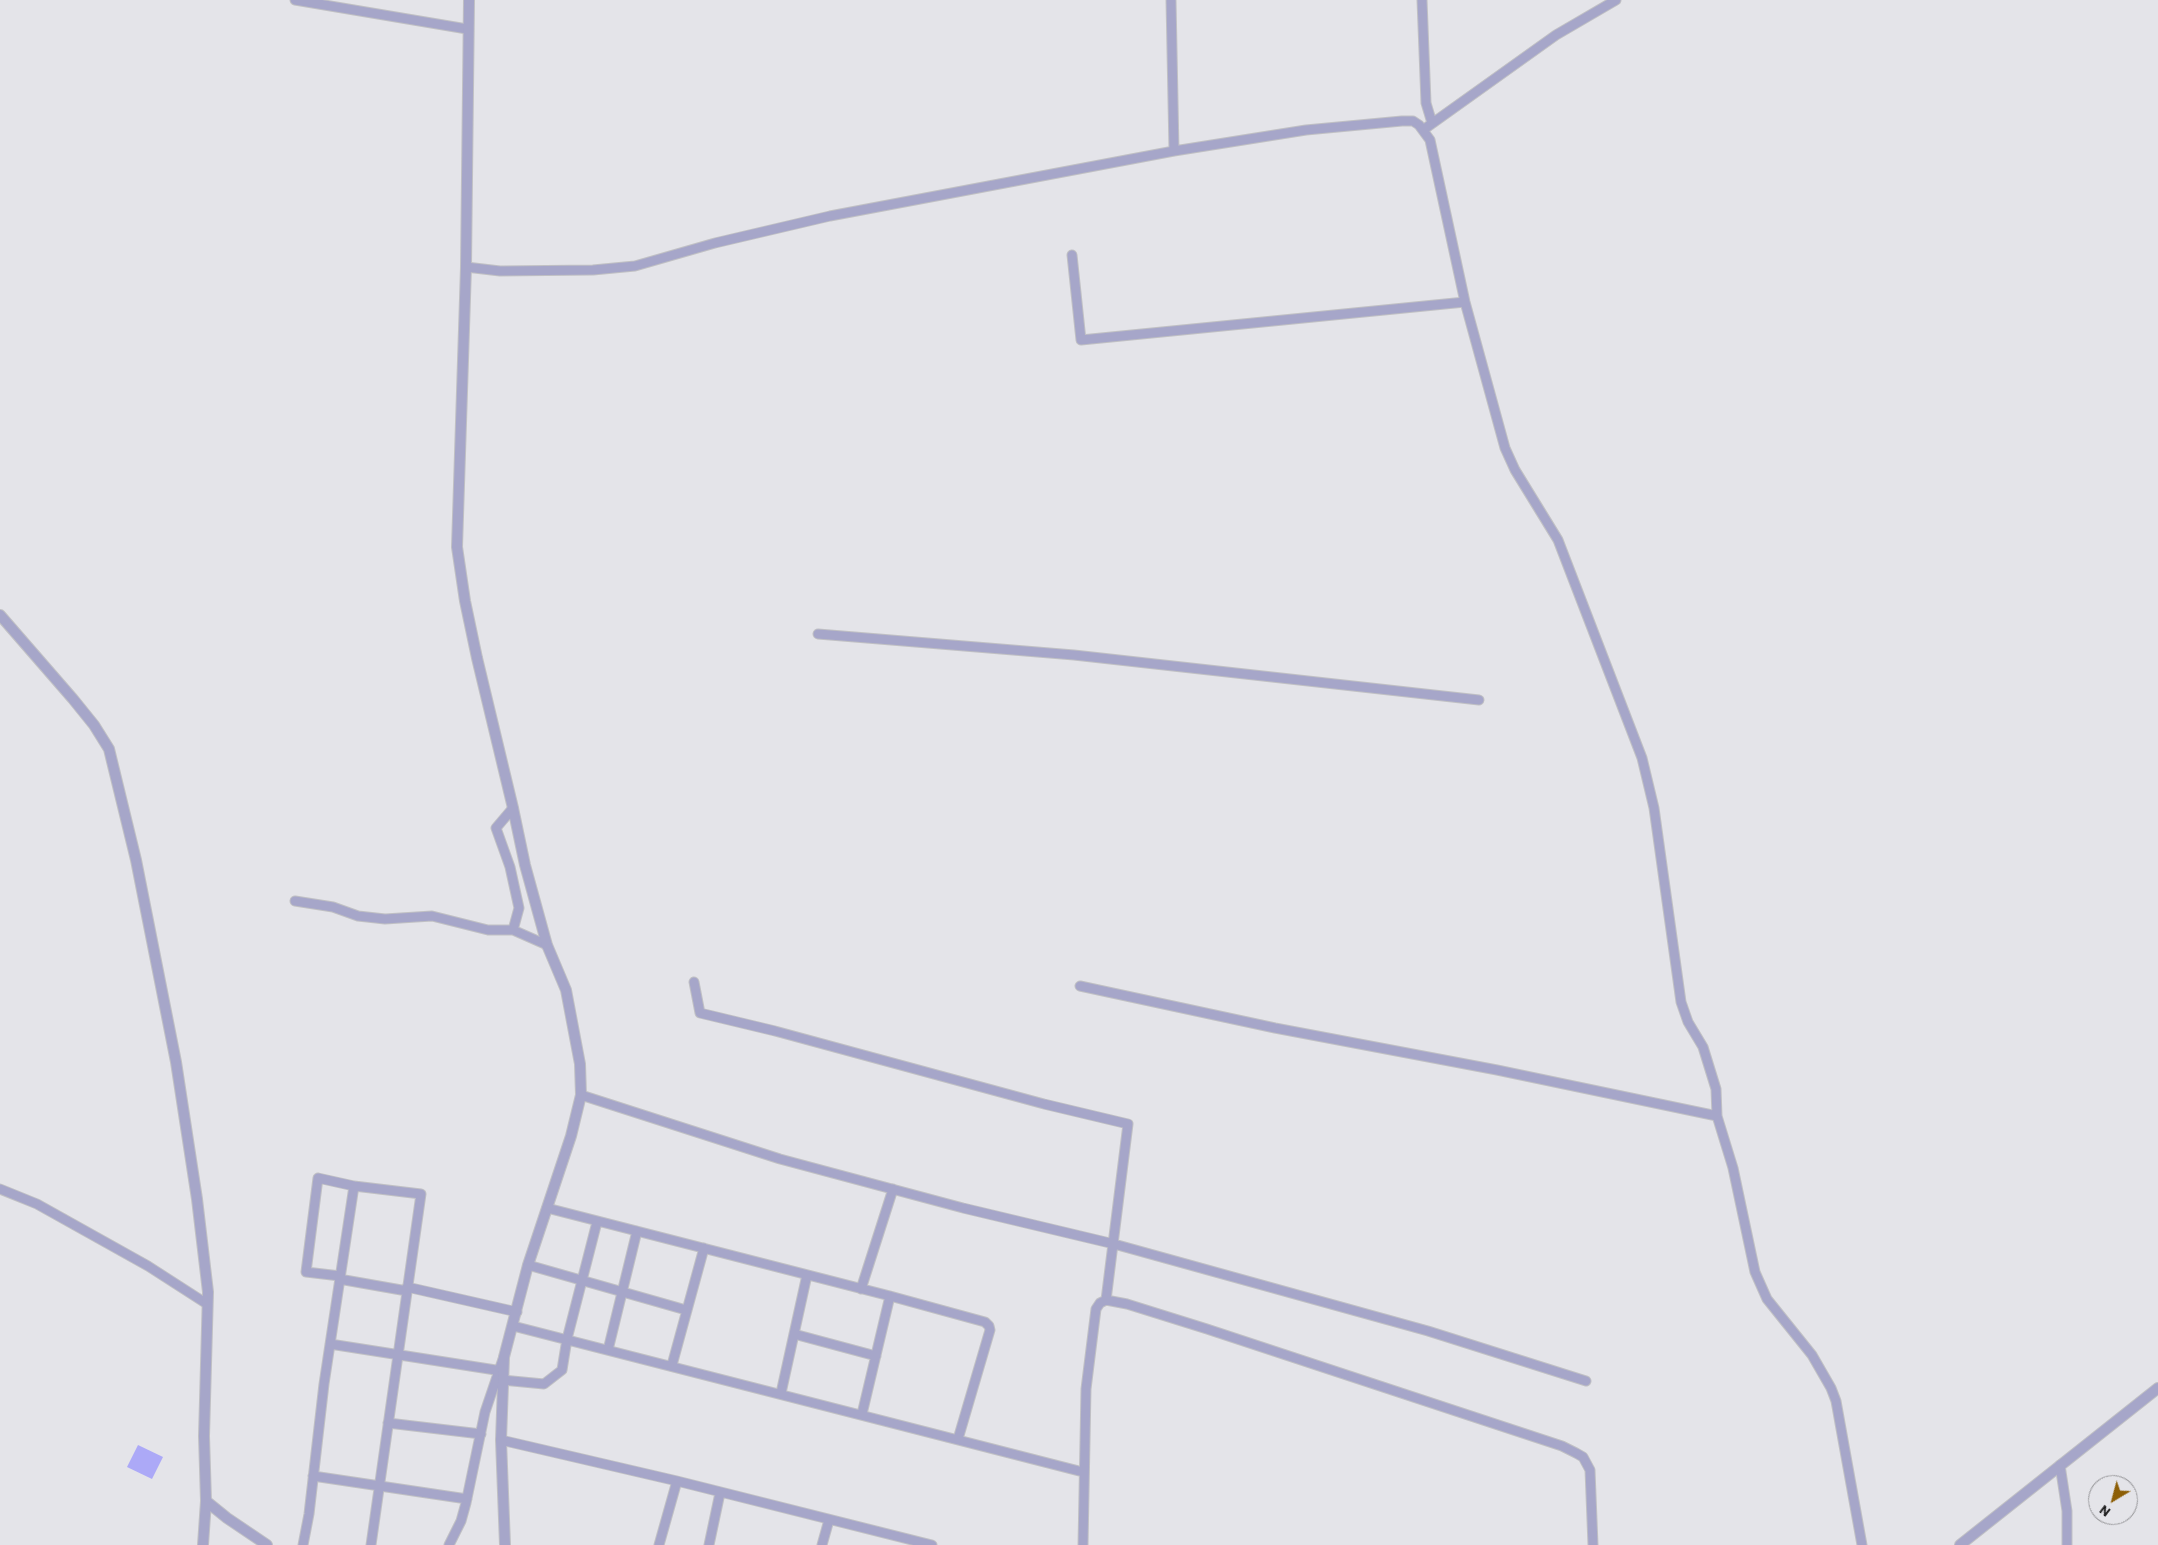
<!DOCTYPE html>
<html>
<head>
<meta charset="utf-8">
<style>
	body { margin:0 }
	#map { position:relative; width:2158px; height:1545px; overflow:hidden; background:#e4e4e9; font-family:Barlow,sans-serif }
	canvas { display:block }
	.north { position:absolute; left:2088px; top:1475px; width:50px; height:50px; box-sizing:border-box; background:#e4e4e9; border:1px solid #949497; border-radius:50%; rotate:217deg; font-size:14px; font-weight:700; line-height:20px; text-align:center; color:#1b1b1c }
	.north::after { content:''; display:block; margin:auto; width:18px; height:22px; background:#8d5f07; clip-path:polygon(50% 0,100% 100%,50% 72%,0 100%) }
</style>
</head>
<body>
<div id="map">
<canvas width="2158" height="1545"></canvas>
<div class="north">N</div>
</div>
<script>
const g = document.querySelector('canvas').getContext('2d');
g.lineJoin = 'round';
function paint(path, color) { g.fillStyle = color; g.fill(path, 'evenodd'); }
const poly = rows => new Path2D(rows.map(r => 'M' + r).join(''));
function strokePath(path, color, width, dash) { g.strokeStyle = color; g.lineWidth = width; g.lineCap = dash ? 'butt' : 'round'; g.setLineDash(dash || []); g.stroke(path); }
paint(poly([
	[138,1445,163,1457,152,1479,127,1467]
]), '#aca9f7');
const minor = poly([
	[295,0,467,29],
	[1171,0,1174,151],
	[1422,0,1426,103,1432,123],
	[1423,130,1556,35,1616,0],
	[1072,255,1081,340,1465,302],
	[466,267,500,271,593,270,635,266,715,243,830,216,1174,151,1306,130,1402,121,1413,121,1419,125,1430,140,1465,302,1505,448,1515,470,1558,540,1642,758,1654,808,1681,1002,1688,1022,1703,1047,1716,1089,1717,1116,1733,1168,1755,1272,1767,1299,1812,1355,1831,1388,1836,1401,1862,1545],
	[818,634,1074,655,1479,700],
	[295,901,333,907,358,916,385,919,432,916,488,930,513,930,519,908,510,867,496,828,513,808],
	[513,930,547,945],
	[694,982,700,1013,775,1031,1044,1104,1128,1124,1106,1300],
	[1080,986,1275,1028,1497,1070,1717,1116],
	[581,1095,780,1159,963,1208,1114,1244,1428,1331,1586,1381],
	[0,1189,37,1204,148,1266,207,1304],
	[547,1208,890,1296,985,1322,989,1326,990,1330,958,1439],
	[528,1265,686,1310],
	[340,1276,306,1272,318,1178,354,1186],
	[339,1279,407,1291],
	[407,1287,517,1312],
	[861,1289,893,1189],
	[513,1326,1083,1472],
	[794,1334,876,1356],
	[330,1344,502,1371],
	[608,1350,637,1231],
	[672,1365,704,1248],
	[502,1380,544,1384,562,1370,567,1339,597,1222],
	[781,1393,807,1275],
	[862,1414,890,1296],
	[388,1423,481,1434],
	[501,1440,677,1481,932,1545],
	[2060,1465,2067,1511,2067,1545],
	[313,1476,467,1499],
	[303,1545,309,1514,324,1384,354,1186,421,1194,371,1545],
	[449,1545,461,1521,466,1503,485,1412,503,1359],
	[659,1545,677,1481],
	[709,1545,720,1493],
	[822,1545,829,1520],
	[1083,1545,1086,1389,1096,1309,1100,1303,1106,1300,1127,1304,1207,1329,1562,1446,1576,1453,1583,1457,1590,1470,1593,1545]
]);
const tertiary = poly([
	[469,0,466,267,457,547,465,601,477,658,513,808,525,865,547,945,566,990,580,1064,581,1095,571,1136,528,1265,504,1357,501,1440,505,1545],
	[0,615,73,699,94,725,109,749,136,860,176,1062,197,1199,208,1292,204,1436,206,1501,203,1545],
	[206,1501,227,1518,267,1545],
	[1960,1545,2158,1388]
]);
strokePath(minor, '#c0c0c4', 11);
strokePath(tertiary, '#c0c0c4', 12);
strokePath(minor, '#a6a6c9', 9);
strokePath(tertiary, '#a6a6c9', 10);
</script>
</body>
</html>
